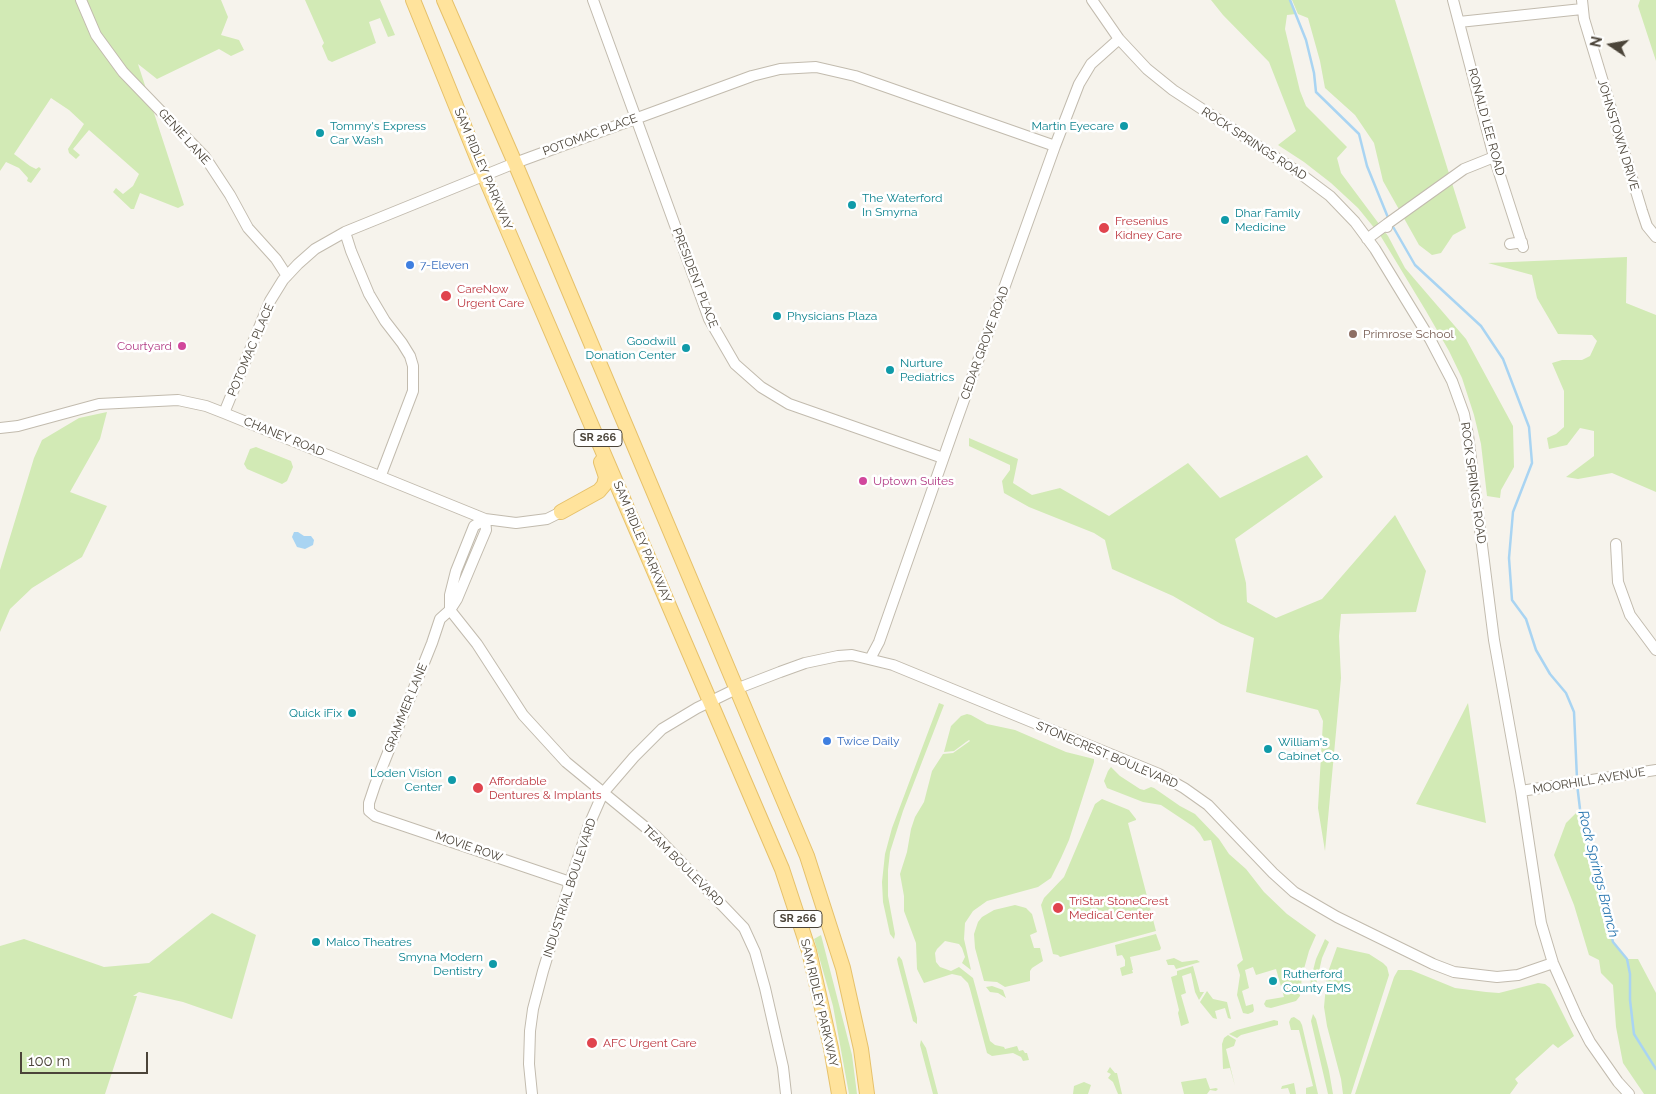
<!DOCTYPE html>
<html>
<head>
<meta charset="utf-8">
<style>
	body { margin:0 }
	#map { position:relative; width:1656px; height:1094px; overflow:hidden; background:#f6f3ec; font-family:Raleway,sans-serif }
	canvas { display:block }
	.north { position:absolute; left:1586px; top:20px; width:50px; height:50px; -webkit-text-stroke:4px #fff; paint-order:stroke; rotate:282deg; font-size:14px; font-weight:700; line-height:20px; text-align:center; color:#4b4439 }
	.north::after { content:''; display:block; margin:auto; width:18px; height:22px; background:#4b4439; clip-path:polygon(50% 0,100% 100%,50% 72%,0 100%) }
	.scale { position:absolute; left:20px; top:1052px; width:128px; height:22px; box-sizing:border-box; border:2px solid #4b4439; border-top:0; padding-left:6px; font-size:15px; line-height:18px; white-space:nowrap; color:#4b4439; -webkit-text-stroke:4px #fff; paint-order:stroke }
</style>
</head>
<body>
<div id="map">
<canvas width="1656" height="1094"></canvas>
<div class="north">N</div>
<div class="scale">100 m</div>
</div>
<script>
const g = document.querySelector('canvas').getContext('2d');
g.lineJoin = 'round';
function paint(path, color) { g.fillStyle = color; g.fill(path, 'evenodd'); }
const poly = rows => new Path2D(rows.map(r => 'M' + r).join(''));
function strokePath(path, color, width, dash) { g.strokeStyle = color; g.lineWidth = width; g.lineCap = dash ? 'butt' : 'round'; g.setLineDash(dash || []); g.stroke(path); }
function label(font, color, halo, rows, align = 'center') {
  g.font = font + ' Raleway,sans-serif'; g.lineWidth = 5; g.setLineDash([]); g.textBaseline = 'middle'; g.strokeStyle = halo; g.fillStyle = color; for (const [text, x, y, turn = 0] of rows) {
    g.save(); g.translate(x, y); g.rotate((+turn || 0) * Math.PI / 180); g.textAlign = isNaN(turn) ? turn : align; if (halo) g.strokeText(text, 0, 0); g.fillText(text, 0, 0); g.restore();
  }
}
paint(poly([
	[0,0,221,0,228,17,221,35,239,40,244,50,231,56,219,49,157,79,138,64,184,205,178,208,140,193,134,209,131,209,113,192,116,188,123,194,133,186,139,174,89,130,73,149,80,155,76,159,69,153,68,149,84,124,69,110,51,98,14,154,30,166,36,169,39,167,41,169,31,183,27,181,28,178,19,168,6,162,0,171],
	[305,0,380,0,395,35,388,37,380,18,369,22,376,43,332,62,328,60,322,46,324,43],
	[1211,0,1290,0,1296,14,1287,15,1285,29,1300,91,1306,106,1347,147,1337,158,1341,173,1388,236,1405,268,1466,339,1513,426,1514,467,1501,490,1500,498,1487,496,1481,444,1474,415,1462,378,1449,351,1426,311,1380,235,1358,208,1331,183,1304,162,1278,145,1296,131,1269,62,1223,15],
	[1292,0,1395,0,1466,228,1453,235,1441,253,1432,255,1419,245,1383,181,1374,143,1355,115,1325,88,1320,61,1308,18,1298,14],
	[1640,0,1656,0,1656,61,1638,6],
	[1627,257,1626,303,1656,315,1656,492,1612,473,1578,479,1566,477,1594,456,1594,431,1580,428,1567,445,1549,449,1547,438,1556,434,1564,427,1564,391,1552,363,1562,360,1582,360,1590,356,1597,341,1592,335,1558,334,1537,298,1532,275,1488,263],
	[107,412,100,439,70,492,107,506,82,557,32,588,10,609,0,632,0,570,34,458,42,440,79,418],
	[969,438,1018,459,1013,483,1032,495,1060,488,1109,516,1188,463,1220,498,1307,455,1323,477,1235,539,1246,583,1247,602,1276,618,1322,599,1395,515,1426,571,1416,612,1341,614,1339,636,1341,678,1325,851,1318,808,1323,721,1318,710,1246,692,1254,638,1221,624,1173,596,1112,569,1105,540,1094,533,1029,507,1004,493,1002,481,1010,470,1010,465,969,446],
	[256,447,291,461,293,467,287,481,282,484,247,469,244,464,250,449],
	[939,703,944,705,903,811,890,852,888,870,888,896,895,934,894,939,890,934,883,902,882,882,885,854,892,828],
	[1468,703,1486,823,1416,804],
	[967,714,971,715,987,724,1015,730,1066,752,1094,759,1094,762,1069,840,1061,858,1051,878,1038,887,987,901,973,911,965,923,964,939,971,970,962,963,965,957,962,948,959,944,945,941,937,949,935,953,936,962,940,967,951,971,959,967,973,978,990,1041,995,1045,1004,1047,1005,1049,1017,1046,1019,1051,1023,1050,1025,1053,1027,1053,1029,1060,1023,1061,1021,1057,1013,1053,992,1056,987,1053,970,989,968,983,961,976,952,974,924,983,917,969,916,943,904,911,904,896,900,874,907,852,911,829,915,817,924,802,932,771,943,754,953,753,970,741,969,740,966,742,954,751,944,752,951,726,961,716],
	[1111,767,1120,776,1140,789,1144,790,1151,787,1154,788,1180,806,1195,814,1219,839,1229,854,1246,869,1264,892,1287,914,1316,935,1309,951,1302,976,1300,996,1296,1001,1271,1008,1266,1007,1264,1004,1266,1000,1284,997,1276,969,1256,975,1253,967,1245,970,1249,988,1242,991,1246,1006,1253,1004,1254,1010,1253,1012,1248,1014,1243,1013,1237,995,1240,975,1237,965,1243,960,1211,840,1204,841,1200,834,1194,827,1161,805,1143,802,1107,788,1104,781,1108,771],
	[1102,799,1129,810,1136,819,1136,820,1128,823,1156,931,1060,957,1058,955,1053,954,1041,905,1044,898,1064,877,1095,804],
	[1580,809,1613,942,1627,959,1638,959,1656,993,1656,1094,1644,1094,1623,1063,1616,1027,1613,985,1601,973,1599,960,1589,955,1574,905,1554,855,1566,823],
	[1015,905,1026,908,1032,914,1037,932,1030,935,1034,948,1040,948,1043,961,1032,968,1030,971,1030,981,1005,987,997,982,984,981,975,948,974,934,978,922,982,917,994,910],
	[212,913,256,935,232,1019,183,1002,139,992,133,996,137,996,105,1094,0,1094,0,946,24,939,104,967,149,963],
	[1156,934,1161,948,1160,950,1130,957,1133,970,1132,970,1133,973,1122,976,1120,968,1125,966,1125,960,1122,955,1117,956,1115,945],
	[821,935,852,1055,857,1094,849,1094,833,1006,814,939],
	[1325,939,1329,942,1322,958,1315,989,1312,992,1310,988,1311,978,1316,959],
	[1337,947,1369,954,1383,963,1387,967,1389,975,1351,1094,1343,1094,1341,1079,1327,1026,1324,1007,1327,975],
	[899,956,902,960,917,1018,917,1024,913,1021,898,964,897,959],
	[1174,958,1182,962,1197,960,1200,962,1176,969,1174,965,1168,965,1166,960],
	[1193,966,1200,992,1204,992,1199,1000,1195,992,1191,973,1182,976,1186,993,1181,995,1189,1023,1181,1026,1178,1013,1179,1010,1171,977,1177,975,1177,971],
	[1398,970,1411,970,1455,988,1486,992,1499,993,1538,983,1545,984,1550,988,1574,1036,1558,1048,1553,1044,1515,1079,1518,1083,1510,1094,1355,1094,1394,977],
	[992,986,1003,990,1006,998,998,993,990,992,986,987],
	[1207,991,1213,999,1227,1002,1231,1019,1228,1018,1225,1008,1215,1011,1217,1019,1213,1018,1200,1002],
	[1313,1014,1316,1019,1329,1071,1333,1094,1328,1094,1311,1021],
	[1294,1017,1300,1021,1302,1025,1318,1094,1306,1094,1306,1088,1313,1086,1299,1030,1291,1030,1289,1022,1291,1018],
	[1274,1020,1278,1021,1278,1025,1241,1035,1237,1038,1229,1034,1237,1030],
	[1228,1035,1236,1040,1234,1046,1226,1049,1235,1086,1230,1068,1223,1069,1222,1044,1224,1038],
	[921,1040,926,1048,938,1094,933,1094,920,1045],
	[1110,1067,1115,1073,1117,1073,1122,1094,1118,1094,1113,1082,1108,1078,1111,1074,1107,1072],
	[1206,1078,1210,1089,1216,1088,1218,1089,1216,1091,1210,1090,1207,1094,1184,1094,1181,1082],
	[1084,1082,1091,1085,1088,1094,1073,1094,1074,1086],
	[1294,1083,1296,1094,1290,1094,1288,1088,1281,1089,1282,1086]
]), '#d2eab5');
paint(poly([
	[294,532,298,532,304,536,311,536,314,540,313,545,305,549,297,547,292,537]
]), '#a9d4f2');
strokePath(poly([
	[1290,0,1306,40,1314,73,1316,92,1359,134,1367,166,1389,220],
	[1392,225,1415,265,1481,326,1503,359,1529,427,1532,463,1513,512,1509,558,1512,600,1526,619,1536,650,1550,674,1566,693,1574,712,1577,779],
	[1577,784,1580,809,1613,942,1627,959,1630,974,1630,1000,1634,1034,1656,1069]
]), '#a9d4f2', 2.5);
const minor = poly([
	[81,0,96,35,123,72,205,157,230,195,248,228,276,259,287,276],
	[593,0,709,319,735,364,761,387,789,404,943,458],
	[1092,0,1119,39,1147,69,1173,90,1298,172,1330,196,1355,222,1375,249,1430,339,1452,381,1464,414,1468,435,1494,640,1521,791,1541,923,1553,963,1577,1017,1590,1042,1618,1082,1629,1094],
	[1453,0,1494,157,1523,247],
	[1582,0,1584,19,1642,211,1647,226,1656,237],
	[1459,22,1582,9],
	[345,232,351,251,369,294,385,321,402,343,410,356,413,366,413,391,381,475],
	[1367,239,1387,224,1387,227,1387,224,1464,169,1494,157],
	[1510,244,1522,242],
	[224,413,270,301,283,280,298,264,315,249,345,232,515,163,752,76,780,69,816,67,855,76,1055,146],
	[0,428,18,426,99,404,178,400,206,406,224,413,485,519,516,523,547,519,561,512],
	[485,519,474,526,456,571,450,595,450,610,477,644,523,715,566,762,656,836,744,928,755,952,765,988,783,1067,786,1094],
	[485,519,486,530,475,556,457,599,450,610,440,619,432,643,375,785,369,803,369,811,375,816,570,882],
	[1616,544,1618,582,1630,615,1656,650],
	[870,659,879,642,955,425,1055,146,1079,84,1091,64,1119,39],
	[1521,791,1656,770],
	[532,1094,529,1064,530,1031,533,1009,543,971,570,882,589,825,603,793,634,757,662,729,697,708,736,689,780,672,805,663,838,656,852,655,893,665,1159,774,1184,788,1208,805,1273,873,1294,892,1337,917,1433,964,1454,972,1497,977,1518,975,1553,963]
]);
const major = poly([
	[413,0,484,175,782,869,809,951,831,1048,839,1094],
	[444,0,515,163,807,856,843,968,861,1049,867,1094],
	[561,512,599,491,604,485,606,477,601,462]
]);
strokePath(minor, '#c2bbae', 12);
strokePath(major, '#e6c16a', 16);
strokePath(minor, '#fff', 10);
strokePath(major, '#ffe39c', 14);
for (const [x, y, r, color] of [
	[1124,126,5,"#0f9aa8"],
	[320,133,5,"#0f9aa8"],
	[852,205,5,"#0f9aa8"],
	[1225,220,5,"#0f9aa8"],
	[1104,228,6,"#e0444e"],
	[410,265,5,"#3f7fe0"],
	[446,296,6,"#e0444e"],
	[777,316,5,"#0f9aa8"],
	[1353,334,5,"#8d6e63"],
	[182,346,5,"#d1479c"],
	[686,348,5,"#0f9aa8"],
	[890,370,5,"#0f9aa8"],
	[863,481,5,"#d1479c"],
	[352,713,5,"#0f9aa8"],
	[827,741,5,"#3f7fe0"],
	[1268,749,5,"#0f9aa8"],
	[452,780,5,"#0f9aa8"],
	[478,788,6,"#e0444e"],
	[1058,908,6,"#e0444e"],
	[316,942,5,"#0f9aa8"],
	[493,964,5,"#0f9aa8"],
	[1273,981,5,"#0f9aa8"],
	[592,1043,6,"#e0444e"]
]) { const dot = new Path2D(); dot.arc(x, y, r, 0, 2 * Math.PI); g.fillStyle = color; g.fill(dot); strokePath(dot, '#fff', 2); }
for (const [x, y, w] of [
	[598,438,48],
	[798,919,48]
]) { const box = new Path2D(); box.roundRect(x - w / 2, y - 8.5, w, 17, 4); g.fillStyle = '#fff'; g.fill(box); strokePath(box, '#4b4439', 1); }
label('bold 11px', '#4b4439', null, [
	["SR 266",598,438],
	["SR 266",798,919]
]);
label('12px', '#4b4439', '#fff', [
	["RONALD LEE ROAD",1486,122,75],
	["POTOMAC PLACE",590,135,-20],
	["JOHNSTOWN DRIVE",1618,135,73],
	["GENIE LANE",184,137,48],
	["ROCK SPRINGS ROAD",1254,144,33],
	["SAM RIDLEY PARKWAY",483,169,67],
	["PRESIDENT PLACE",695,278,69],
	["CEDAR GROVE ROAD",985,343,-70],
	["POTOMAC PLACE",251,350,-67],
	["CHANEY ROAD",284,437,22],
	["ROCK SPRINGS ROAD",1473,483,82],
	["SAM RIDLEY PARKWAY",642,542,67],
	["GRAMMER LANE",406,708,-68],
	["STONECREST BOULEVARD",1107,755,23],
	["MOORHILL AVENUE",1589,781,-9],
	["MOVIE ROW",469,847,19],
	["TEAM BOULEVARD",683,866,45],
	["INDUSTRIAL BOULEVARD",570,888,-72],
	["SAM RIDLEY PARKWAY",819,1003,77]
]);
label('12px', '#0d838f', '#fff', [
	["Tommy's Express",330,126],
	["Car Wash",330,140],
	["Martin Eyecare",1114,126,"right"],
	["The Waterford",862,198],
	["In Smyrna",862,212],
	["Dhar Family",1235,213],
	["Medicine",1235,227],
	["Physicians Plaza",787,316],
	["Goodwill",676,341,"right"],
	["Donation Center",676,355,"right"],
	["Nurture",900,363],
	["Pediatrics",900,377],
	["Quick iFix",342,713,"right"],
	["William's",1278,742],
	["Cabinet Co.",1278,756],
	["Loden Vision",442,773,"right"],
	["Center",442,787,"right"],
	["Malco Theatres",326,942],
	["Smyna Modern",483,957,"right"],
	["Dentistry",483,971,"right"],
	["Rutherford",1283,974],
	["County EMS",1283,988]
], 'left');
label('12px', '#be3a42', '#fff', [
	["Fresenius",1115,221],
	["Kidney Care",1115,235],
	["CareNow",457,289],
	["Urgent Care",457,303],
	["Affordable",489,781],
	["Dentures & Implants",489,795],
	["TriStar StoneCrest",1069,901],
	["Medical Center",1069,915],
	["AFC Urgent Care",603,1043]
], 'left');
label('12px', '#366cbe', '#fff', [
	["7-Eleven",420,265],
	["Twice Daily",837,741]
], 'left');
label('12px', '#785e54', '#fff', [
	["Primrose School",1363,334]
], 'left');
label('12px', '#b23c85', '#fff', [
	["Courtyard",172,346],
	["Uptown Suites",873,481,"left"]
], 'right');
label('italic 14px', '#2e7ab2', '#fff', [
	["Rock Springs Branch",1598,874,76]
]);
</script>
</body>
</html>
